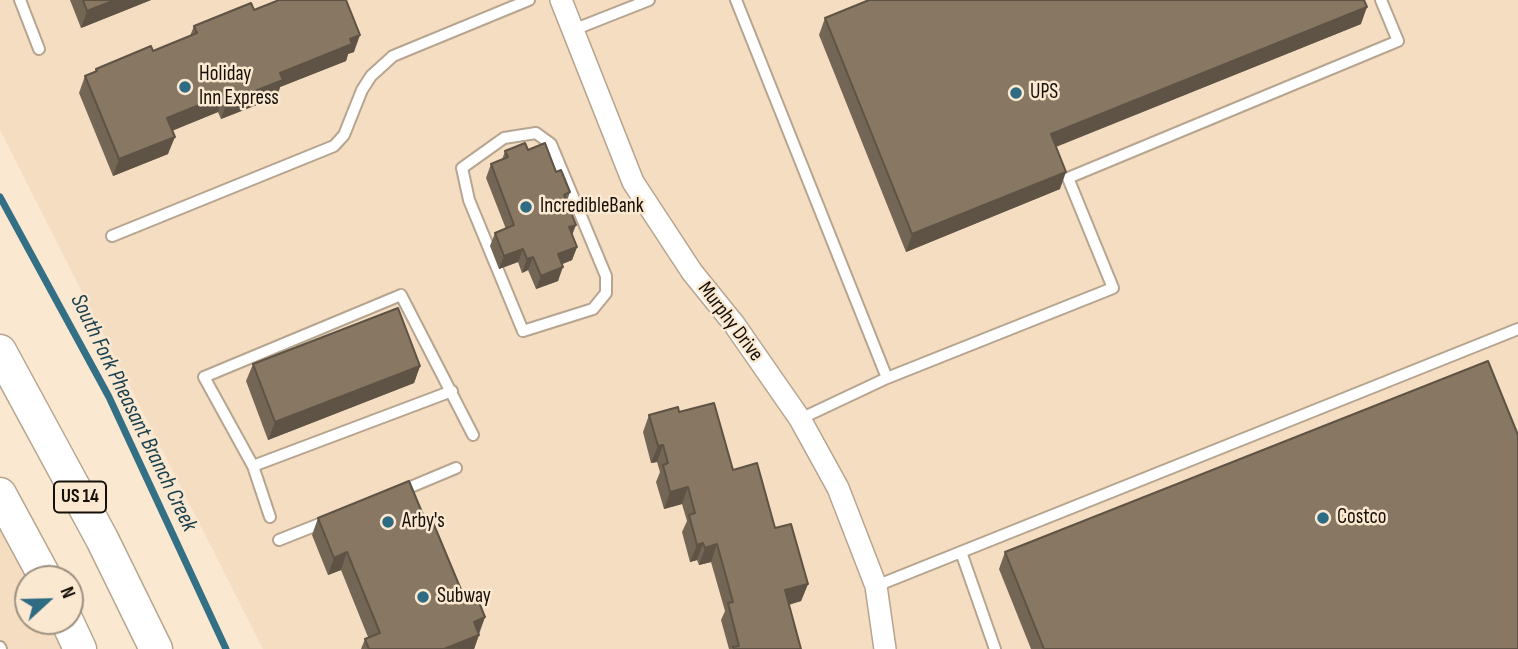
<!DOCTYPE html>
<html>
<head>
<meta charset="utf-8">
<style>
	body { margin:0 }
	#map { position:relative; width:1518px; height:649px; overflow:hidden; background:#fae8d1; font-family:"Sofia Sans Condensed",sans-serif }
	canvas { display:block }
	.north { position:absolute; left:14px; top:565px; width:70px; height:70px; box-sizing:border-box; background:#fae8d1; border:2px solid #9e9180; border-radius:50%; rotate:68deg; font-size:19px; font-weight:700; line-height:28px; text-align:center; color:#150f07 }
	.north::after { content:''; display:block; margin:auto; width:24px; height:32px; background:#2f6b82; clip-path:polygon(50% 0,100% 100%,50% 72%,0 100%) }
</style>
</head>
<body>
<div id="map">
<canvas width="1518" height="649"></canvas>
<div class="north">N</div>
</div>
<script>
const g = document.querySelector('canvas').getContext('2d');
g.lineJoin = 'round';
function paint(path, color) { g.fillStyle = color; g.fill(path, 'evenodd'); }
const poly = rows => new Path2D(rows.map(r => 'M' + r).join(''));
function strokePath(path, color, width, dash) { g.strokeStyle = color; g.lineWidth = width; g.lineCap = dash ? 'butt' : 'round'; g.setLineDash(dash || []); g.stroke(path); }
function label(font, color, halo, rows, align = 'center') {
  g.font = font + ' "Sofia Sans Condensed",sans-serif'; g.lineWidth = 5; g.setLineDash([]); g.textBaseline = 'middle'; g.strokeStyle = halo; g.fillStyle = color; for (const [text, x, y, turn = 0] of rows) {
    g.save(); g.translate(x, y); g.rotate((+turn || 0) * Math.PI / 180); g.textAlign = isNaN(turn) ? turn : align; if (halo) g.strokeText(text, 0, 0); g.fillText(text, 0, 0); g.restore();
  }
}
paint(poly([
	[0,0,1518,0,1518,649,263,649,0,130],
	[0,494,46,579,28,579,28,621,67,621,80,649,0,649]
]), '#f4ddc0');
strokePath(poly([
	[0,197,109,397,226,649]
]), '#347085', 7);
const lane = poly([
	[20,0,39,49],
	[736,0,887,378,1113,288,1068,178,1398,41,1381,0],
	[573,30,649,0],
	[536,133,551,144,606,276,606,293,593,309,523,331,469,200,462,168,504,138,536,133],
	[112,236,334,146,344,135,362,90,371,76,393,56,529,0],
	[800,419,887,378],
	[253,466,452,391],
	[401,491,456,468],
	[270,517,253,466,204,377,401,295,473,435],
	[279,540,327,521],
	[961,552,995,649],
	[876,586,1518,329],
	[0,647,1,649]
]);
const street = poly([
	[561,0,633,182,692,272,734,324,800,419,838,488,876,586,885,649]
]);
const primary = poly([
	[0,351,102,539,156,649],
	[0,494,46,579],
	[67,621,80,649]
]);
strokePath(lane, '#b6a590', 14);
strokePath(street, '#b6a590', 24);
strokePath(primary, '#b6a590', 35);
strokePath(lane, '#fff', 10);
strokePath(street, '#fff', 21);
strokePath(primary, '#fff', 32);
paint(poly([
	[70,0,151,0,81,28],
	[278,0,346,0,354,52,348,54,346,61,280,87,277,97,221,119,218,112,172,131,168,154,113,176,79,93,85,76,95,72,96,69,153,51,190,36,194,26,254,10],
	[825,18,1361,24,1056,147,1060,189,906,252,819,35],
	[528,150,556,172,570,192,567,201,572,235,577,247,572,260,562,264,558,281,536,289,528,270,522,273,518,262,499,269,490,246,495,233,506,229,486,178,491,164,502,160,505,151],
	[253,364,420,366,414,383,268,440,246,381],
	[679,412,733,470,775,528,808,584,801,601,789,605,801,649,729,649,721,620,725,611,711,562,699,565,697,560,690,562,682,532,687,521,682,504,664,509,656,482,660,472,657,462,651,463,643,432,649,415],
	[318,518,426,522,467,604,485,617,474,649,361,649,365,639,368,637,341,570,328,575,312,535],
	[1005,552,1518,649,1031,649,999,569]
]), '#746655');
paint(poly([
	[115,0,151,0,81,28,87,11],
	[1367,7,1361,24,1045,151,1051,134],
	[360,35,354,52,348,54,346,61,280,87,277,97,221,119,227,102,280,73],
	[224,95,218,112,161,135,167,118],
	[175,137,168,154,113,176,119,159],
	[1066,172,1060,189,906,252,912,234],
	[576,225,571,238,569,227],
	[577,247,572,260,553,268,558,254],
	[523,249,518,262,499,269,504,256],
	[533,257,528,270,522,273,527,259],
	[563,267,558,281,536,289,541,276],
	[420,366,414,383,268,440,275,422],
	[663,445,657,462,651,463,658,446],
	[688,487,682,504,664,509,670,492],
	[703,543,697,560,690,562,697,545],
	[717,544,711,562,699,565,705,548],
	[347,552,341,570,328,575,334,558],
	[808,584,801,601,779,607,785,590],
	[485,617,478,634,474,622],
	[479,635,474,649,444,649]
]), '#5e5345');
const building = poly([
	[83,0,115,0,87,11,83,0],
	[279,0,346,0,360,35,350,39,352,44,280,73,283,80,227,102,224,95,167,118,175,137,119,159,85,76,97,71,96,69,151,46,153,51,197,33,194,26,251,3,254,10,279,0],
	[869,0,1364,0,1367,7,1051,134,1066,172,912,234,825,18,869,0],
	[525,143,528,150,545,143,556,172,561,170,570,192,564,195,576,225,569,227,577,247,558,254,563,267,541,276,533,257,527,259,523,249,504,256,495,233,514,225,491,164,508,157,505,151,525,143],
	[398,308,420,366,275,422,253,364,398,308],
	[1488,361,1518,435,1518,649,1044,649,1005,552,1488,361],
	[714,403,733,470,757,463,775,528,791,524,808,584,785,590,801,649,734,649,733,647,739,646,728,603,733,602,717,544,705,548,703,543,697,545,689,515,695,513,688,487,670,492,663,465,668,463,663,445,658,446,649,415,678,407,679,412,714,403],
	[409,481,426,522,432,520,467,604,478,600,485,617,474,622,479,635,444,649,369,649,365,639,380,633,347,552,334,558,318,518,409,481]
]);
paint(building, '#877763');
strokePath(building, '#5e5345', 2);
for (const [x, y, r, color] of [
	[185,87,7,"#2f6b82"],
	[1016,93,7,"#2f6b82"],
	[526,207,7,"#2f6b82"],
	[1323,518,7,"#2f6b82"],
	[388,522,7,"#2f6b82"],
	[423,597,7,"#2f6b82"]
]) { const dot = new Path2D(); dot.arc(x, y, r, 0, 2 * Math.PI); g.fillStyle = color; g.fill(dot); strokePath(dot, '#fae8d1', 2.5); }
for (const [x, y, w] of [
	[80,497,52]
]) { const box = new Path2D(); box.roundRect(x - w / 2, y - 15.5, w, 31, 5); g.fillStyle = '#fae8d1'; g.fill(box); strokePath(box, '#150f07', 2); }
label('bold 19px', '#150f07', null, [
	["US 14",80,497]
]);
label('21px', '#150f07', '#fae8d1', [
	["Holiday",199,75],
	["Inn Express",199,99],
	["UPS",1030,93],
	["IncredibleBank",540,207],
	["Costco",1337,518],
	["Arby's",402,522],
	["Subway",437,597]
], 'left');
label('21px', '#150f07', '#fae8d1', [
	["Murphy Drive",730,322,53]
]);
label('italic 23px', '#183f4e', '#fae8d1', [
	["South Fork Pheasant Branch Creek",133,413,64]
]);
</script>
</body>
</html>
